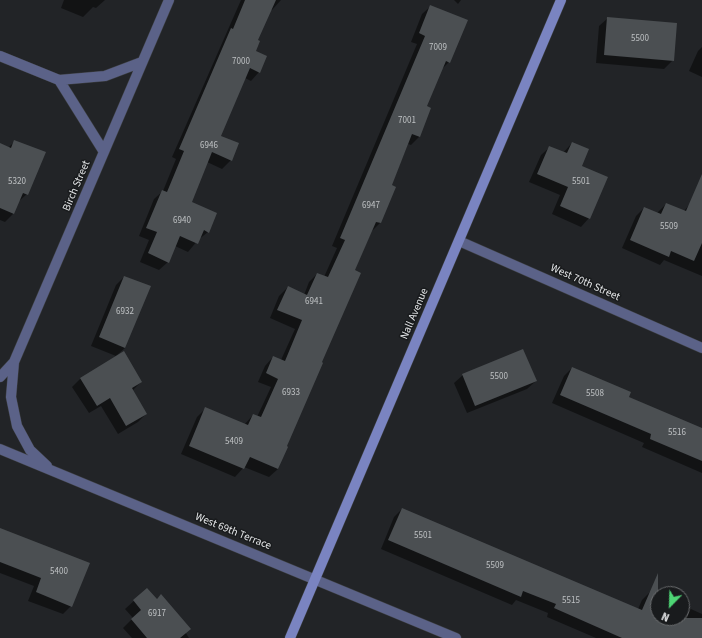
<!DOCTYPE html>
<html>
<head>
<meta charset="utf-8">
<style>
	body { margin:0 }
	#map { position:relative; width:702px; height:638px; overflow:hidden; background:#222427; font-family:"Source Sans 3",sans-serif }
	canvas { display:block }
	.north { position:absolute; left:650px; top:586px; width:40px; height:40px; box-sizing:border-box; background:#191b1d; border:1px solid #6b6d6f; border-radius:50%; rotate:203deg; font-size:11px; font-weight:700; line-height:16px; text-align:center; color:#e5e7e9 }
	.north::after { content:''; display:block; margin:auto; width:14px; height:18px; background:#4ed675; clip-path:polygon(50% 0,100% 100%,50% 72%,0 100%) }
</style>
</head>
<body>
<div id="map">
<canvas width="702" height="638"></canvas>
<div class="north">N</div>
</div>
<script>
const g = document.querySelector('canvas').getContext('2d');
g.lineJoin = 'round';
function paint(path, color) { g.fillStyle = color; g.fill(path, 'evenodd'); }
const poly = rows => new Path2D(rows.map(r => 'M' + r).join(''));
function strokePath(path, color, width, dash) { g.strokeStyle = color; g.lineWidth = width; g.lineCap = dash ? 'butt' : 'round'; g.setLineDash(dash || []); g.stroke(path); }
function label(font, color, halo, rows, align = 'center') {
  g.font = font + ' "Source Sans 3",sans-serif'; g.lineWidth = 3; g.setLineDash([]); g.textBaseline = 'middle'; g.strokeStyle = halo; g.fillStyle = color; for (const [text, x, y, turn = 0] of rows) {
    g.save(); g.translate(x, y); g.rotate((+turn || 0) * Math.PI / 180); g.textAlign = isNaN(turn) ? turn : align; if (halo) g.strokeText(text, 0, 0); g.fillText(text, 0, 0); g.restore();
  }
}
paint(poly([
	[64,0,105,0,96,8,93,7,83,17,61,8],
	[241,0,281,0,272,10,270,9,257,40,255,51,259,72,251,81,245,78,220,137,231,160,222,169,207,162,190,203,208,232,198,240,188,252,175,246,168,262,159,270,140,262,149,240,139,236,154,199,163,191,176,159,172,157],
	[454,0,461,0,458,4],
	[431,6,449,62,441,70,425,107,419,137,411,145,408,144,391,186,380,223,372,231,354,270,278,469,269,477,244,467,235,477,181,454,197,417,206,408,244,425,253,415,257,417,271,387,258,382,265,366,273,357,281,360,295,329,270,318,279,296,288,287,304,295,309,282,317,274,324,277,337,248,332,246,417,44,411,42,422,14],
	[608,18,673,60,664,69,596,63,599,26],
	[702,47,702,77,689,71,698,51],
	[15,141,27,194,18,202,13,214,5,222,0,220,0,144,8,148],
	[572,143,581,166,589,218,581,227,552,214,560,195,529,182,541,155,550,147,563,153],
	[666,204,684,211,689,205,702,210,702,276,664,260,660,265,622,248,636,216,644,208,657,213],
	[124,277,125,348,116,356,91,346,116,285],
	[572,368,628,397,702,429,702,473,642,447,644,443,552,403,564,376],
	[463,375,536,381,527,389,467,413,454,383],
	[81,378,141,382,133,390,146,414,138,422,118,434,101,406,89,413,72,387],
	[402,509,638,609,642,600,650,592,658,595,658,618,682,618,682,605,702,614,702,638,596,638,547,617,548,613,516,600,512,605,381,549,394,517],
	[0,529,71,606,63,614,28,601,34,586,0,573],
	[147,589,156,600,161,595,189,638,132,638,123,628,133,618,125,609]
]), '#0007');
paint(poly([
	[245,0,276,0,258,40,260,41,256,51,267,56,260,73,250,68,221,136,239,143,232,161,212,152,192,202,217,213,209,233,204,230,198,244,180,236,169,263,148,253,157,232,146,228,162,190,167,192,184,151,179,149,231,28,233,29],
	[430,5,468,20,450,63,446,61,427,106,431,108,420,137,412,134,392,185,396,187,381,223,376,222,355,270,361,273,322,362,323,363,287,446,288,447,278,469,250,457,244,469,189,446,205,407,248,425,253,414,261,417,278,379,266,373,273,356,285,361,302,320,277,310,288,286,307,295,317,273,328,277,345,240,340,238,425,36,419,33],
	[607,17,677,23,674,61,604,55],
	[14,140,46,152,28,195,23,193,14,214,0,208,0,143,11,148],
	[572,142,589,149,582,166,608,177,590,219,560,206,568,187,537,174,549,146,567,153],
	[702,174,702,243,694,261,671,251,669,257,630,240,644,207,661,214,666,203,686,211],
	[124,276,151,286,125,348,99,337],
	[523,349,537,381,475,406,462,374],
	[124,351,142,382,132,388,147,414,126,426,110,398,97,406,80,378],
	[572,367,631,392,629,397,702,428,702,461,650,439,651,434,560,395],
	[402,508,642,610,658,573,658,618,702,618,702,638,622,638,554,608,556,604,523,591,521,597,388,540],
	[0,528,90,563,72,607,36,592,41,578,0,562],
	[147,588,157,599,161,594,191,629,180,638,147,638,131,619,141,610,133,600]
]), '#4b4f52');
const minor = poly([
	[0,56,59,80,104,152],
	[59,80,105,76,142,62],
	[459,241,702,348],
	[14,362,11,397,17,426,30,450,47,466],
	[0,377,14,362,169,0],
	[0,449,456,638]
]);
const secondary = poly([
	[290,638,561,0]
]);
strokePath(minor, '#3d3f42', 11);
strokePath(secondary, '#3d3f42', 11);
strokePath(minor, '#5b6288', 10);
strokePath(secondary, '#7a84c1', 10);
label('9px', '#bec1c3', null, [
	["5500",640,39],
	["7009",438,48],
	["7000",241,62],
	["7001",407,121],
	["6946",209,146],
	["5320",17,182],
	["5501",581,182],
	["6947",371,206],
	["6940",182,221],
	["5509",669,227],
	["6941",314,302],
	["6932",125,312],
	["5500",499,377],
	["6933",291,393],
	["5508",595,394],
	["5516",677,433],
	["5409",234,442],
	["5501",423,536],
	["5509",495,566],
	["5400",59,572],
	["5515",571,601],
	["6917",157,614]
]);
label('11px', '#e5e7e9', '#191b1d', [
	["Birch Street",77,186,-67],
	["West 70th Street",585,283,24],
	["Nall Avenue",415,314,-67],
	["West 69th Terrace",233,532,22]
]);
</script>
</body>
</html>
